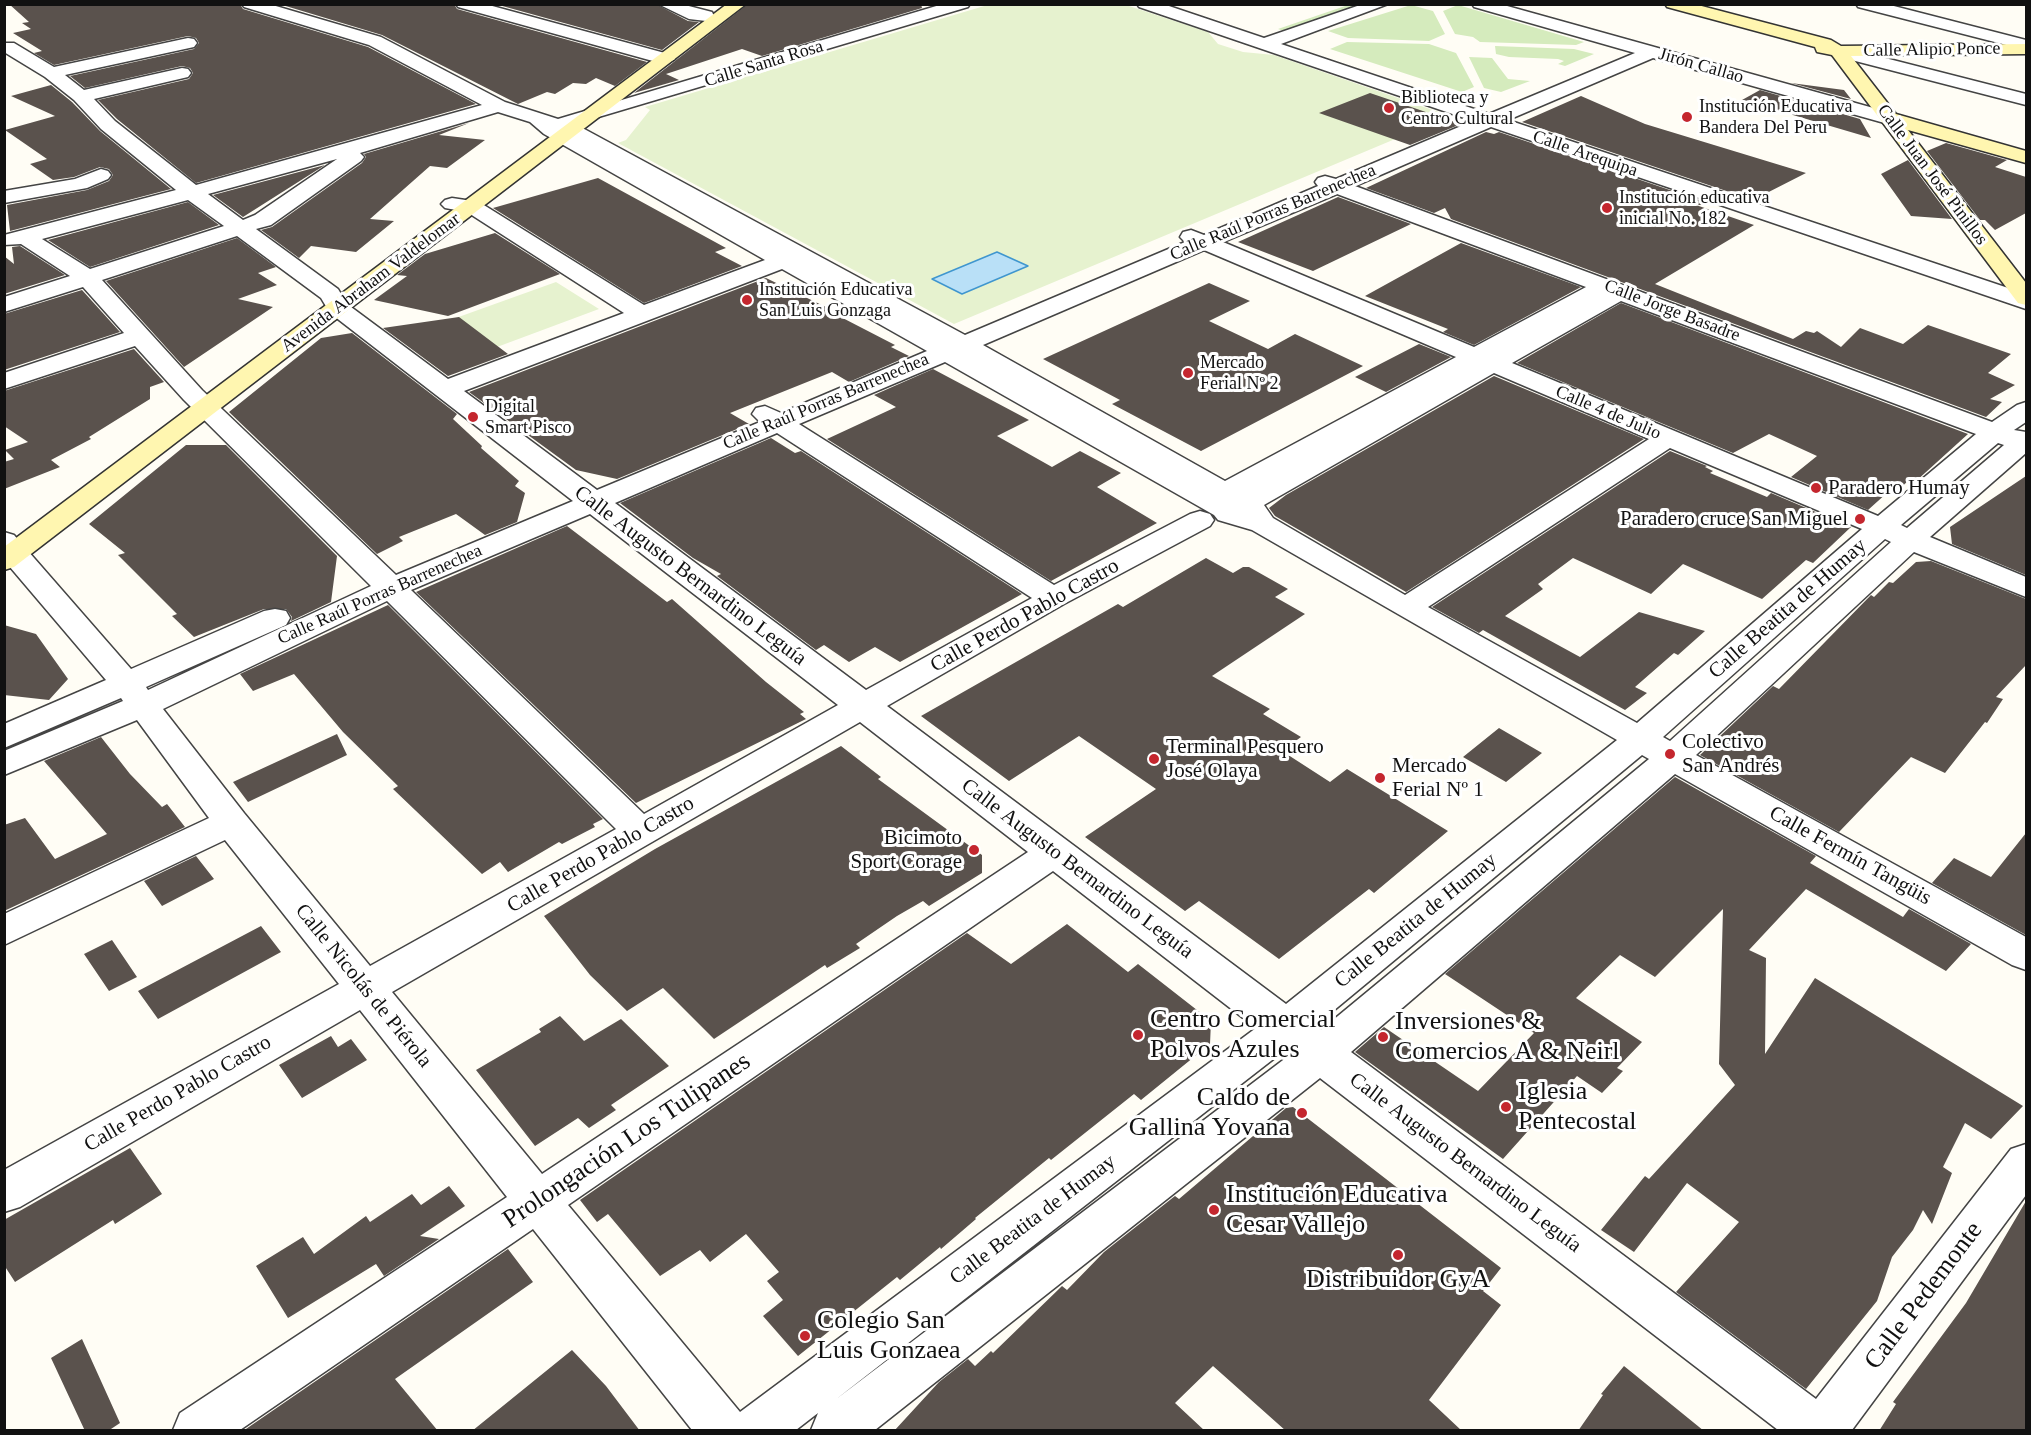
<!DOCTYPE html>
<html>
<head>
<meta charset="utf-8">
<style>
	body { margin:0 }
	#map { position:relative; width:2031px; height:1435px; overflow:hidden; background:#fffdf5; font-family:Georgia,serif }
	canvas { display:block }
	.frame { position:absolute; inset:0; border:6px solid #111; pointer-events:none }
</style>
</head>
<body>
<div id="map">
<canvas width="2031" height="1435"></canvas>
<div class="frame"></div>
</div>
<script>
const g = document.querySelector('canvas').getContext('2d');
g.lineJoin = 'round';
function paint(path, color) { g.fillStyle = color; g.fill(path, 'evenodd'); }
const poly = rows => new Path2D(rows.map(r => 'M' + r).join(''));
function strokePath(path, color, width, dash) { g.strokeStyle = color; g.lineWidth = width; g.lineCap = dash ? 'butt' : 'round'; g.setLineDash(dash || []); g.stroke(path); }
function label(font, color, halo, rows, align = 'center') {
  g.font = font + ' Georgia,serif'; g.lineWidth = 6; g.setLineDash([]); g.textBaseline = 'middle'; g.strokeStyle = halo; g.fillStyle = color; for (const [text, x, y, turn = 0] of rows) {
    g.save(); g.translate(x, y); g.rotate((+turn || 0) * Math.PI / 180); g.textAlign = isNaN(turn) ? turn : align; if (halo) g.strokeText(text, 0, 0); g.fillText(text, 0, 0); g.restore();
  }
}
paint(poly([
	[1348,5,1370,5,1284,31,1278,29],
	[1411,5,1433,11,1445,34,1429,41,1348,38,1328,31],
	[1458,5,1584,42,1576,45,1480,42,1473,37,1455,34,1443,11],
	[1347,42,1429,44,1456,53,1474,87,1462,92,1330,49],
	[1495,46,1574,49,1594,54,1565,66,1558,64,1564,61,1558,59,1509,57,1496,54],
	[1469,57,1492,58,1508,79,1530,81,1501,92,1484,88]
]), '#d5ebbd');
paint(poly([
	[991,4,1126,5,1208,32,1218,44,1243,52,1274,55,1450,116,954,324,618,143,626,140,650,110,645,107],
	[556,282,599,309,497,347,453,319]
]), '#e6f2cf');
const water = poly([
	[997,252,1028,266,962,294,932,279,997,252]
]);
paint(water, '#b9e0f7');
strokePath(water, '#3f96cf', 1.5);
paint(poly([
	[9,4,240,4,243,9,368,47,476,104,196,183,117,119,98,100,189,79,193,73,190,68,182,66,85,88,70,76,194,49,199,43,196,38,188,36,54,65,34,53,42,51,13,33,31,29,22,23,29,22],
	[279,4,454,4,457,9,647,62,615,86,596,78,586,84,573,83,555,94,547,92,518,104,382,35],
	[495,4,656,4,688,21,699,22,662,50],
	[748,4,921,4,922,8,762,56,742,49,666,74,679,80,634,93],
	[1791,83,1844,90,1851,99],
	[51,85,72,102,100,131,171,189,10,231,7,205,87,190,109,181,113,175,109,169,100,167,74,177,53,180,30,164,47,159,5,130,55,116,11,96],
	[1760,90,1860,119,1871,138,1742,100],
	[1370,93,1461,124,1410,145,1319,113],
	[1581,96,1645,124,1806,173,1753,200,1522,122],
	[469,123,439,135,485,140,447,168,430,166,370,219,394,221,356,252,311,246,299,258,261,230,272,227,362,163,366,157,364,154],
	[1486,132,1494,134,1499,132,1714,205,1696,205,1754,225,1655,284,1793,339,1806,331,1814,333,1817,331,1841,347,1860,328,1903,344,1928,325,2011,354,1988,373,2015,385,1990,399,2002,402,1986,417,1451,219,1445,208,1434,213,1366,188],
	[1946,143,2007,160,1995,167,2026,177,2026,213,1995,230,1985,220,1980,220,1927,151],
	[1908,160,1952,219,1911,216,1881,174],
	[325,165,243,217,213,195],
	[598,178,726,248,715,252,742,266,644,303,493,208],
	[1338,197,1411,224,1313,271,1238,242],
	[188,202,219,225,90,267,48,240],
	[495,233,560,274,448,316,374,300,407,276,397,275,425,254],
	[237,238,276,267,258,273,277,285,238,299,273,307,184,367,106,281],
	[1461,243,1581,287,1474,345,1443,332,1448,329,1365,296],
	[20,246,65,275,4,294,4,256,14,264,12,247],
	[766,278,836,312,833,313,895,345,891,347,909,356,849,382,832,372,730,413,749,424,617,479,576,470,469,392],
	[1209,283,1250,301,1209,321,1268,349,1295,334,1363,366,1201,451,1112,404,1120,400,1043,359],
	[82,290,120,332,4,370,4,314],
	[1621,303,1968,434,1915,482,1909,480,1894,494,1888,492,1868,510,1791,477,1817,456,1769,434,1733,453,1517,363],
	[459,317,508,354,448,376,383,328],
	[352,333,457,414,453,419,482,446,481,448,519,481,515,486,525,493,517,522,485,535,456,514,399,537,403,541,377,554,229,412,321,338],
	[1419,344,1451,357,1386,392,1355,377],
	[134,349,164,382,150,387,150,399,89,437,91,439,51,460,60,467,4,489,4,462,14,459,5,450,28,442,4,426,4,391],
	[933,369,1029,420,997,436,1052,467,1080,451,1121,473,1097,487,1157,523,1051,581,827,439,896,407,874,395],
	[1494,376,1644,439,1406,592,1275,516,1269,508,1286,495],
	[771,438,795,453,801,451,1022,594,900,662,875,647,849,662,824,645,816,650,717,576,721,574,693,558,620,503],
	[186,445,226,445,337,556,331,602,291,621,292,617,286,609,264,609,194,637,172,616,177,614,118,555,125,553,89,524],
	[1670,451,1707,466,1705,467,1713,471,1710,473,1767,497,1771,493,1851,527,1813,563,1806,560,1762,599,1683,564,1651,594,1573,558,1538,584,1543,589,1505,616,1580,657,1639,612,1705,631,1678,655,1674,653,1635,687,1647,693,1625,710,1483,630,1479,633,1432,607],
	[2026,476,2026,575,1952,544,1950,527],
	[567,526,667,602,672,599,766,682,804,712,800,714,806,719,636,803,416,592],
	[1206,558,1233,573,1243,567,1249,567,1288,589,1275,597,1305,614,1212,676,1270,709,1263,714,1301,737,1282,751,1330,782,1347,769,1448,831,1374,893,1369,889,1279,959,1199,901,1185,911,1085,837,1156,789,1079,736,1009,781,921,716,1118,604,1123,607],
	[1931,561,2026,599,2026,665,1996,697,2003,699,1987,723,1985,722,1945,773,1911,757,1839,832,1700,755,1773,686,1779,689,1871,595,1874,597,1889,582,1893,583,1916,562],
	[388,605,603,819,593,824,595,827,562,844,559,842,508,872,500,862,482,874,393,789,398,786,343,732,294,674,253,691,240,674],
	[4,625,36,634,68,679,49,700,4,695],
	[1499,728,1542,753,1506,782,1463,757],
	[337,734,347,755,248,802,233,782],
	[101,737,130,774,162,807,167,804,185,827,4,911,4,825,25,818,55,859,107,834,44,761],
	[841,746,881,777,878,779,982,855,982,873,929,906,923,901,897,916,856,944,860,948,827,968,825,965,714,1039,663,988,627,1011,590,975,544,916,655,849],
	[1675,777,1816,856,1810,863,1903,917,1909,909,1971,944,1946,971,1806,889,1749,950,1766,958,1765,1054,1815,978,2023,1106,1991,1139,1965,1123,1943,1167,1952,1173,1932,1224,1923,1210,1913,1230,1892,1257,1877,1301,1806,1389,1676,1292,1739,1222,1687,1183,1634,1252,1601,1230,1645,1176,1649,1179,1735,1085,1719,1064,1723,909,1655,977,1620,955,1576,998,1642,1042,1617,1068,1623,1071,1602,1093,1577,1076,1503,1159,1355,1052,1384,1027,1478,1091,1534,1033,1445,974],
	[2026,833,2026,935,1932,883,1954,858,1991,877],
	[196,856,214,879,162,906,144,881],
	[1067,924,1128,972,1138,964,1211,1021,1210,1044,1141,1100,1134,1094,1051,1160,1049,1158,975,1218,976,1219,941,1249,940,1247,900,1280,897,1277,798,1356,763,1316,783,1300,767,1281,779,1272,746,1234,710,1262,700,1250,660,1276,608,1214,597,1222,580,1200,967,933,1011,964],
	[261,926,281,952,158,1019,138,991],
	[112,940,137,977,109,991,84,954],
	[560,1016,584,1041,621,1019,669,1066,611,1105,616,1110,589,1128,578,1118,535,1146,476,1070,541,1032,539,1029],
	[331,1036,338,1047,351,1039,367,1060,302,1098,279,1065],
	[1293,1107,1501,1268,1483,1291,1501,1305,1429,1400,1462,1431,1286,1431,1213,1366,1175,1403,1205,1431,894,1431,939,1382,968,1359,975,1366,991,1351,993,1353,1062,1286,1067,1290,1104,1252,1175,1196,1179,1199,1286,1108],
	[130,1148,162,1194,115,1224,113,1220,15,1282,4,1265,4,1220],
	[449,1186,465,1206,420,1236,439,1239,384,1276,376,1264,288,1318,256,1266,303,1237,314,1254,366,1216,370,1222,412,1194,421,1205],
	[2026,1201,2026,1431,1879,1431,1896,1404,1893,1402,1966,1303],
	[508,1249,533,1282,395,1379,438,1431,243,1431],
	[82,1339,120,1423,108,1431,85,1431,51,1358],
	[572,1350,606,1386,640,1431,472,1431],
	[1624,1366,1704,1431,1578,1431,1603,1395,1601,1394]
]), '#5a524d');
const street = poly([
	[242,4,269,4,381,37,505,102,558,119,943,4,970,4,968,7,575,124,965,335,1185,242,1180,237,1183,232,1191,230,1204,235,1318,186,1315,182,1318,178,1325,176,1336,179,1473,121,1139,7,1137,4,1163,4,1264,38,1363,4,1388,4,1281,44,1489,114,1635,53,1474,7,1472,4,1500,4,1895,114,1898,118,1895,122,1888,124,1653,58,1508,120,2026,294,2026,309,1491,127,1355,186,1992,422,2017,405,2026,402,2026,422,2014,430,2026,432,2026,453,1930,537,2026,577,2026,597,1914,552,1696,755,2026,937,2026,970,2012,965,1675,774,1351,1052,1816,1399,2011,1149,2026,1144,2026,1195,1852,1430,1778,1430,1320,1078,875,1430,811,1430,818,1413,796,1430,692,1430,533,1229,240,1430,173,1430,180,1413,507,1197,360,1010,20,1207,4,1212,4,1170,339,984,225,840,4,945,4,914,209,818,137,720,4,775,4,751,123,701,121,698,4,748,4,724,106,680,4,560,4,532,14,535,131,669,264,611,275,609,286,611,290,618,286,625,146,687,148,690,371,586,184,400,135,346,4,389,4,373,124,333,83,287,4,312,4,297,70,276,21,244,4,245,4,235,176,190,101,129,74,100,45,77,4,52,4,43,14,43,54,67,188,38,194,39,197,43,194,47,65,75,84,90,182,68,188,69,191,73,188,77,94,99,115,121,196,185,482,105,369,45,244,7,242,4],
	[498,112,530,122,544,134,765,260,644,305,479,202,452,198,445,200,441,204,445,208,467,212,624,313,448,379,347,304,338,289,256,229,271,225,361,161,364,157,360,153,498,112],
	[337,159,255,215,243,220,208,194,337,159],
	[1337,194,1586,287,1474,347,1223,242,1337,194],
	[188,200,224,226,90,269,42,239,188,200],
	[237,236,321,298,330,313,573,501,396,575,202,390,102,280,237,236],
	[1204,250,1456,357,1225,481,983,345,1204,250],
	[782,269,927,351,781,413,765,406,756,408,752,414,760,422,597,490,464,391,782,269],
	[1621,301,1976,434,1878,516,1512,363,1621,301],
	[945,362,1214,515,1218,520,1252,530,1617,740,1286,1004,887,706,1064,604,1210,526,1214,520,1210,514,1200,511,1190,514,1054,585,799,424,945,362],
	[1494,373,1649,439,1405,595,1273,518,1264,505,1494,373],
	[777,433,1032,598,866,690,615,503,777,433],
	[1998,443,2004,445,1907,528,1901,525,1998,443],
	[1670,448,1862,529,1637,723,1428,607,1670,448],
	[590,514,838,705,644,814,411,590,590,514],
	[1885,539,1891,542,1670,741,1663,737,1885,539],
	[387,601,616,829,370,966,244,813,163,709,387,601],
	[860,722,1028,852,542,1174,392,992,860,722],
	[1642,755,1649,759,1321,1030,1315,1026,1642,755],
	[1053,871,1256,1028,740,1412,568,1205,1053,871],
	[1285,1050,1291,1054,835,1400,1285,1050],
	[456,4,485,4,672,55,675,59,666,64,660,63,458,7,456,4],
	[658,4,681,4,712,12,714,16,706,21,689,19,658,4],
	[1856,4,1886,4,2026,40,2026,50,1858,7,1856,4],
	[1838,46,2026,94,2026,105,1832,55,1829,51,1838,46],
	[101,169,108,171,111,175,108,179,87,188,4,203,4,191,75,179,101,169]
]);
const secondary = poly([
	[727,4,746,4,14,567,4,570,4,547,727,4],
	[1665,4,1694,4,1831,40,1841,46,2026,44,2026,54,1851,56,1896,114,2026,151,2026,163,1908,130,2026,283,2026,305,2018,303,1832,55,1817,52,1815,47,1667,7,1665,4]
]);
strokePath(street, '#444', 3);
strokePath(secondary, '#333', 3);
paint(street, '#fff');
paint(secondary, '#fff6b0');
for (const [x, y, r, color] of [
	[1389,108,6,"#c4262e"],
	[1687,117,6,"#c4262e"],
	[1607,208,6,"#c4262e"],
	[747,300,6,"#c4262e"],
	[1188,373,6,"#c4262e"],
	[473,417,6,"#c4262e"],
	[1816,488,6,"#c4262e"],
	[1860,519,6,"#c4262e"],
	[1670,754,6,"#c4262e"],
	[1154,759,6,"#c4262e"],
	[1380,778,6,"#c4262e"],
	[974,850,6,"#c4262e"],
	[1138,1035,6,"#c4262e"],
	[1383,1037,6,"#c4262e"],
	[1506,1107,6,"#c4262e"],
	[1302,1113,6,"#c4262e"],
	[1214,1210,6,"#c4262e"],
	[1398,1255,6,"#c4262e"],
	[805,1336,6,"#c4262e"]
]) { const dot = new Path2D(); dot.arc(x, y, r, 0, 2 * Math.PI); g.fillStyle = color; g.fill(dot); strokePath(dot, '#fff', 2); }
label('18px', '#111', '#fff', [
	["Calle Alipio Ponce",1932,50,-1],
	["Calle Santa Rosa",764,64,-17],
	["Jirón Callao",1701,66,16],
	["Calle Arequipa",1585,154,19],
	["Calle Juan José Pinillos",1932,175,53],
	["Calle Raúl Porras Barrenechea",1273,213,-23],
	["Avenida Abraham Valdelomar",371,283,-37],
	["Calle Jorge Basadre",1672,311,21],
	["Calle Raúl Porras Barrenechea",826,402,-23],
	["Calle 4 de Julio",1608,413,23],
	["Calle Raúl Porras Barrenechea",380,595,-24]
]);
label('18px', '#111', '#fff', [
	["Biblioteca y",1401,98],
	["Centro Cultural",1401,119],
	["Institución Educativa",1699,107],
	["Bandera Del Peru",1699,128],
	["Institución educativa",1619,198],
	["inicial No. 182",1619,219],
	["Institución Educativa",759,290],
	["San Luis Gonzaga",759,311],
	["Mercado",1200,363],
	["Ferial Nº 2",1200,384],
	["Digital",485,407],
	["Smart Pisco",485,428]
], 'left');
label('21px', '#111', '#fff', [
	["Paradero Humay",1828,488],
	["Paradero cruce San Miguel",1848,519,"right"],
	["Colectivo",1682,742],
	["San Andrés",1682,766],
	["Terminal Pesquero",1166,747],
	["José Olaya",1166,771],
	["Mercado",1392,766],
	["Ferial Nº 1",1392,790],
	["Bicimoto",962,838,"right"],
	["Sport Corage",962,862,"right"]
], 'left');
label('21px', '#111', '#fff', [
	["Calle Augusto Bernardino Leguía",690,576,37],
	["Calle Beatita de Humay",1788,609,-41],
	["Calle Perdo Pablo Castro",1025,616,-29],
	["Calle Perdo Pablo Castro",601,855,-30],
	["Calle Fermín Tangüis",1850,856,29],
	["Calle Augusto Bernardino Leguía",1077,869,37],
	["Calle Beatita de Humay",1416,921,-39],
	["Calle Nicolás de Piérola",363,986,51],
	["Calle Perdo Pablo Castro",178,1094,-30],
	["Calle Augusto Bernardino Leguía",1465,1163,37],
	["Calle Beatita de Humay",1033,1220,-37]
]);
label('26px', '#111', '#fff', [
	["Centro Comercial",1150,1020],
	["Polvos Azules",1150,1050],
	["Inversiones &",1395,1022],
	["Comercios A & Neirl",1395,1052],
	["Iglesia",1518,1092],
	["Pentecostal",1518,1122],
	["Caldo de",1290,1098,"right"],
	["Gallina Yovana",1290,1128,"right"],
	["Institución Educativa",1226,1195],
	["Cesar Vallejo",1226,1225],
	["Distribuidor GyA",1398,1280,"center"],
	["Colegio San",817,1321],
	["Luis Gonzaea",817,1351]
], 'left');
label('26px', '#111', '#fff', [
	["Prolongación Los Tulipanes",627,1141,-34],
	["Calle Pedemonte",1924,1296,-53]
]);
</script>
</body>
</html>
